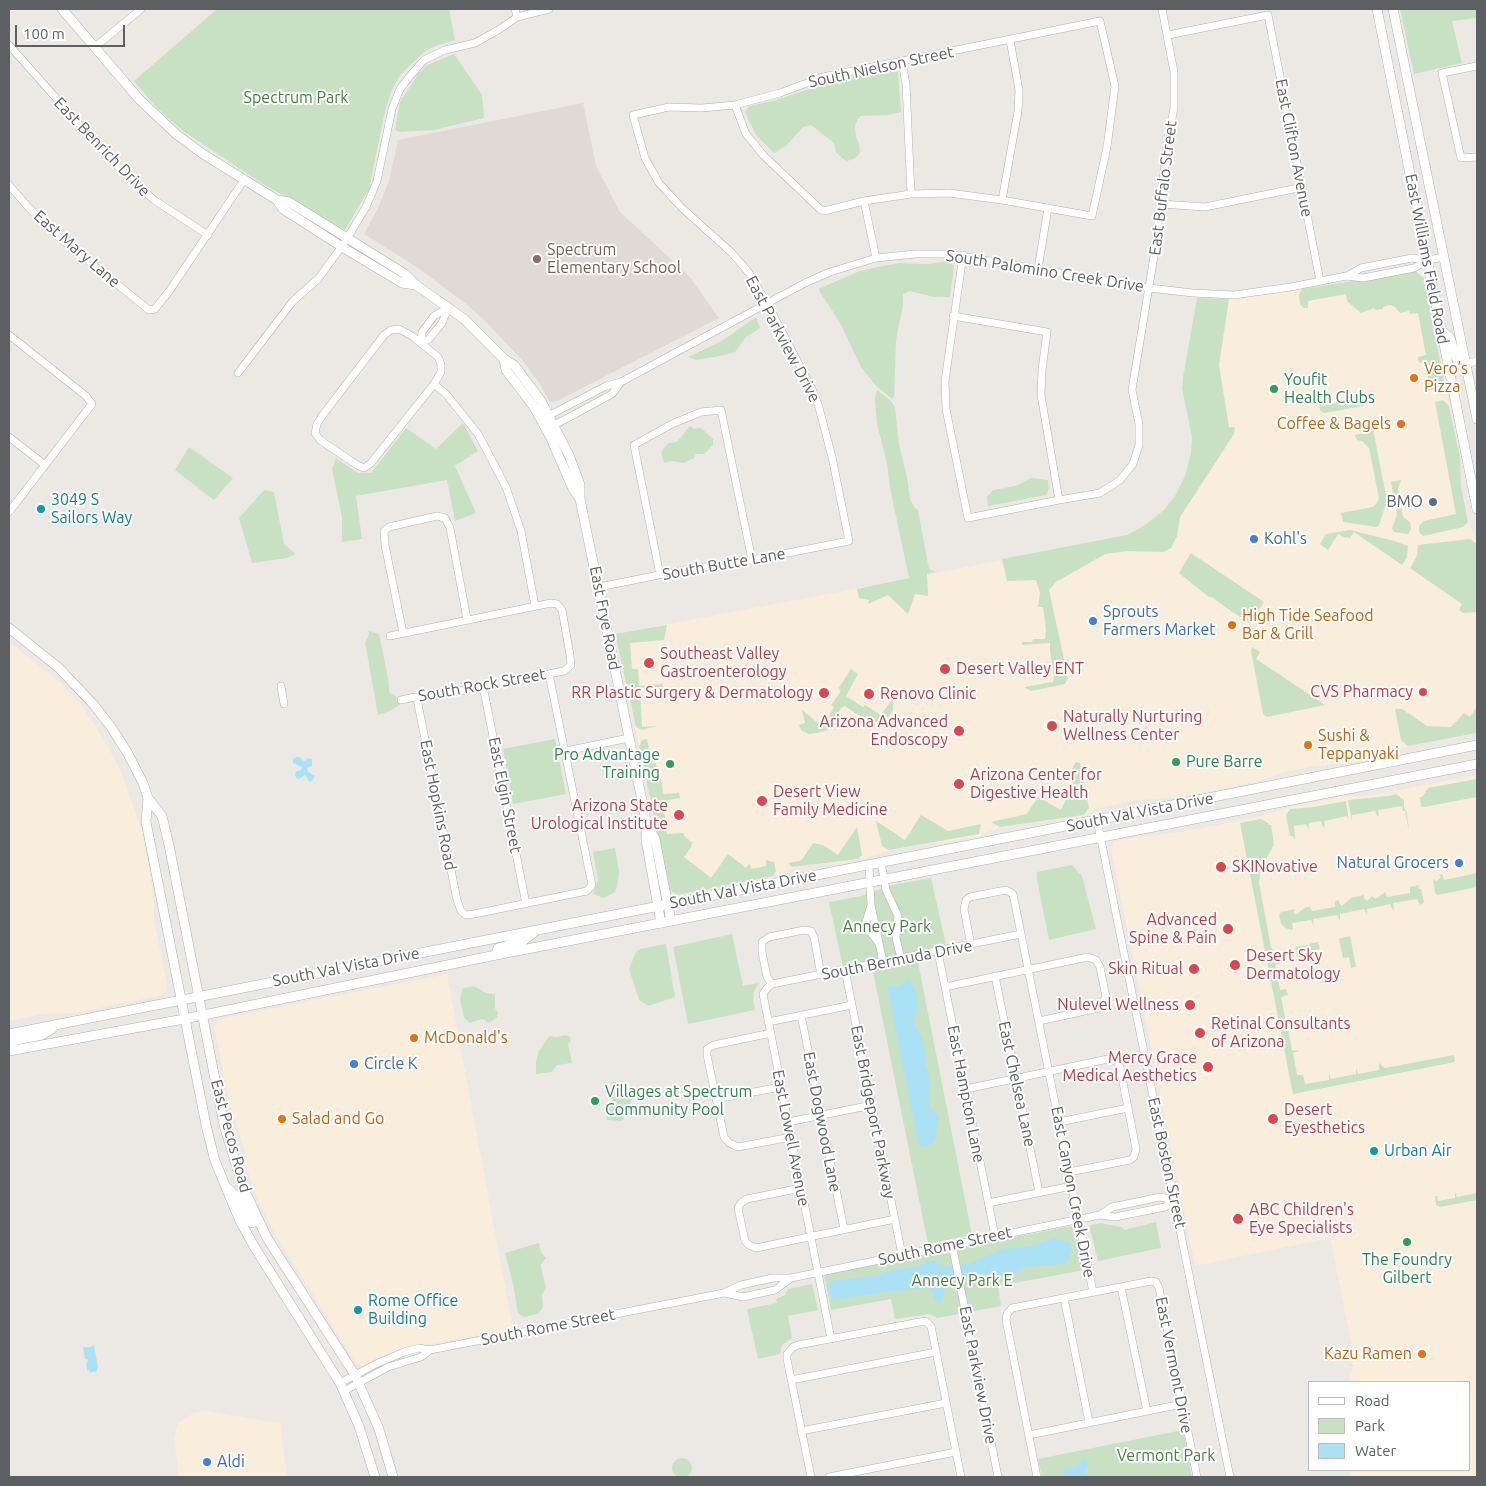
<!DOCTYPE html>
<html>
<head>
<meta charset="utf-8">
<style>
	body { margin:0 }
	#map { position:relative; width:1486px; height:1486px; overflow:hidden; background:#ece9e4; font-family:Ubuntu,sans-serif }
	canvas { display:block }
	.frame { position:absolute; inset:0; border:10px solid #5c6062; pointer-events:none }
	.legend { position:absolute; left:1308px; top:1381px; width:162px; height:90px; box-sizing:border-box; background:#fff; border:1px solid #bebfc0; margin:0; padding:6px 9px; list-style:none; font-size:15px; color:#5c6062 }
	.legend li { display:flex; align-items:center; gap:10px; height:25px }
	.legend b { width:25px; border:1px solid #bebfc0 }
	.scale { position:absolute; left:15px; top:25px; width:110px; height:22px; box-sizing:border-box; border:2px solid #5c6062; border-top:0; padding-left:6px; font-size:15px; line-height:18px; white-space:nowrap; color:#5c6062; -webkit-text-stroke:4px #fff; paint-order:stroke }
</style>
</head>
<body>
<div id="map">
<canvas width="1486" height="1486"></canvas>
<div class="frame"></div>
<ul class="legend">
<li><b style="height:6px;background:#fff"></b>Road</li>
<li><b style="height:14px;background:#c8e1c3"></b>Park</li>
<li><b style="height:14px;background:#abe1f4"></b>Water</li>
</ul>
<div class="scale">100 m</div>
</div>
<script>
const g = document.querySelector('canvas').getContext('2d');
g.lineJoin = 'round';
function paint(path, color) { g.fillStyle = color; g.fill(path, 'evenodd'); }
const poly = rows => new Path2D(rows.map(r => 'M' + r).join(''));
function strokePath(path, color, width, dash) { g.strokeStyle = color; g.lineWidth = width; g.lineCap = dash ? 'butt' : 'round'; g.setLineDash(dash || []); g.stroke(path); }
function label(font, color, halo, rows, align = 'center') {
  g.font = font + ' Ubuntu,sans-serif'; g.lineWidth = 4; g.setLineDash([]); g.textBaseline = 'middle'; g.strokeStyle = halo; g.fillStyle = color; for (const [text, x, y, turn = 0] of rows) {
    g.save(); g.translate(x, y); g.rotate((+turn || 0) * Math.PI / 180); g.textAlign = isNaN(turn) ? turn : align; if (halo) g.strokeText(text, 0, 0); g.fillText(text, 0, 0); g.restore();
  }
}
paint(poly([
	[1422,270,1460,457,1461,486,1468,518,1477,547,1477,733,1408,746,1387,754,1352,763,1315,766,1284,772,1256,782,1180,797,1139,800,1094,809,1084,816,1000,827,979,836,948,842,915,844,845,863,816,864,793,869,773,876,677,895,670,890,615,634,855,589,1127,535,1142,527,1164,510,1175,496,1185,476,1191,453,1192,437,1182,389,1183,377,1197,298,1229,299,1343,283],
	[9,642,60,682,80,703,106,743,121,772,142,831,154,899,154,920,167,983,166,991,159,996,74,1013,42,1014,9,1021],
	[1477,775,1477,1477,1351,1477,1349,1470,1470,1470,1470,1382,1349,1382,1353,1366,1352,1348,1330,1238,1195,1266,1112,855,1112,848,1115,842,1119,840,1187,831,1239,821,1260,816,1294,806,1339,797,1372,795],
	[447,974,513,1329,416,1346,387,1354,362,1366,355,1362,272,1229,256,1194,244,1162,245,1151,229,1101,214,1026,219,1020,229,1017],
	[208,1411,270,1422,280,1422,287,1477,179,1477,174,1438,178,1423,194,1413]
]), '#f9eddb');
paint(poly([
	[583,103,596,166,620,212,689,276,719,318,555,402,549,401,540,384,523,361,485,321,465,303,418,268,364,234,377,210,389,181,398,140]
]), '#dfdad5');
paint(poly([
	[217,9,449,9,455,40,438,45,424,52,400,75,391,92,385,111,369,189,345,230,261,183,183,131,157,108,134,81],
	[1400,9,1477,9,1477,18,1452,21,1462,63,1414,74],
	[454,54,482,95,484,118,434,130,400,132,395,130,400,102,418,74,427,65],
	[892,69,898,72,901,112,888,115,861,116,858,119,855,126,856,138,859,143,860,152,858,156,853,159,847,161,842,158,836,152,834,143,811,125,803,127,786,146,774,153,756,135,745,112,749,106,773,101,836,80],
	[949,261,954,266,950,297,934,297,910,291,903,294,903,305,896,340,894,397,892,399,876,386,861,367,839,321,818,289,860,271,878,267,899,263,928,264],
	[1415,271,1424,278,1444,381,1440,388,1427,391,1425,379,1428,378,1425,362,1419,363,1418,357,1426,355,1418,313,1410,314,1409,311,1400,313,1395,307,1390,305,1383,307,1383,309,1375,310,1374,308,1361,313,1347,301,1346,294,1308,301,1308,308,1304,308,1300,304,1299,295,1302,289],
	[1197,298,1229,299,1219,365,1229,427,1235,427,1234,434,1180,517,1177,536,1171,548,1163,552,1128,551,1105,554,1056,582,1049,590,1068,678,1065,684,1031,691,1024,687,1053,682,1054,676,1050,651,1050,643,1022,645,1022,642,1032,642,1033,639,1045,639,1046,629,1043,607,1038,607,1040,593,1036,580,1007,581,1002,559,1127,535,1142,527,1164,510,1175,496,1185,476,1191,453,1192,437,1182,389,1183,377],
	[756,317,760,328,746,337,735,352,720,356,696,360,688,357,722,341],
	[877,390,890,400,895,407,899,445,907,477,910,499,915,508,918,510,929,569,936,572,927,574,928,596,915,594,908,614,888,595,868,604,869,600,859,598,857,589,909,578,890,488,887,463,877,424,875,399],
	[1367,397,1367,402,1363,406,1324,413,1320,410,1319,402,1322,401,1323,406],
	[1443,400,1449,406,1460,457,1461,486,1468,522,1463,527,1423,536,1419,532,1419,526,1424,521,1456,514,1435,402],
	[463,423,478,451,455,466,476,513,455,521,447,480,356,496,362,539,342,542,342,517,332,469,336,458,358,473,371,473,406,428,436,449],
	[690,426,694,429,700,427,713,439,713,445,704,454,696,454,694,458,684,463,671,461,664,463,661,452,668,443,677,442],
	[1364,428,1373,429,1387,501,1379,525,1377,527,1343,522,1341,513,1373,507,1377,503,1379,498,1369,448,1362,441,1357,440,1355,435,1365,433],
	[189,447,233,478,214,500,175,470],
	[1031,478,1048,480,1049,488,1046,495,988,506,987,497,993,490,1016,486],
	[1401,480,1398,489,1403,517,1410,522,1411,529,1408,534,1394,532,1392,529,1397,514,1391,482],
	[264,490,274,492,284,544,296,554,287,558,252,563,239,518],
	[1350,530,1394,541,1408,546,1407,557,1402,565,1354,532,1350,538,1344,537,1338,534,1328,550,1320,544,1326,534],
	[1470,539,1477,544,1477,612,1463,613,1459,610,1462,604,1410,568,1417,556,1418,545],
	[1191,553,1264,602,1250,623,1231,611,1212,597,1209,597,1179,573],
	[667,625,664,640,630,643,632,669,638,669,639,686,663,684,663,687,640,688,642,727,656,726,642,730,636,727,615,634],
	[369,631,379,634,386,667,389,685,389,692,397,697,400,705,390,711,378,715,365,642,368,638],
	[1252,647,1260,652,1256,659,1325,705,1267,717,1263,714,1251,651],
	[851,669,858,674,846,696,863,707,865,705,881,715,893,698,893,710,889,716,882,721,868,722,845,706,841,708,828,730,818,733,808,734,801,730,799,725,805,723,802,710,823,727,834,707,831,705,841,691,838,689],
	[1477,706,1477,733,1408,746,1401,740,1395,709,1402,709,1427,726,1451,727,1464,713,1470,717],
	[555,739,566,794,513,804,503,749],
	[647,739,649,749,651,749,652,763,656,763,658,778,661,778,663,794,679,793,680,798,663,801,667,834,684,833,684,836,693,843,691,845,692,846,684,857,711,878,728,854,746,868,750,863,751,869,766,866,766,860,774,862,776,871,773,876,677,895,670,890,639,747,642,740],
	[1076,762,1080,763,1089,808,1084,815,1000,827,991,822,1027,814,1038,797,1061,810,1074,781,1067,777],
	[1477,779,1477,797,1424,807,1421,806,1420,797,1422,797,1428,788],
	[1396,794,1404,800,1404,807,1407,814,1409,831,1405,811,1403,811,1402,806,1378,810,1379,815,1377,816,1375,811,1352,815,1352,821,1348,800,1389,796],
	[1346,801,1349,821,1347,816,1324,821,1325,826,1323,827,1321,821,1309,823,1309,830,1306,824,1294,826,1295,840,1293,836,1290,836,1286,815,1290,809,1314,807],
	[921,815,948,831,981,824,979,834,889,850,882,846,876,821,905,840],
	[1261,819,1268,823,1269,825,1271,825,1274,845,1260,869,1259,883,1271,947,1281,961,1281,963,1275,965,1280,990,1286,989,1288,995,1281,997,1286,1022,1293,1023,1287,1025,1292,1050,1299,1051,1293,1053,1297,1075,1303,1075,1305,1084,1329,1080,1329,1073,1331,1079,1356,1074,1356,1068,1358,1074,1379,1070,1379,1063,1385,1068,1454,1055,1455,1062,1293,1094,1240,823],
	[857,827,862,855,858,859,792,867,788,863,800,861,803,858,813,843,823,845,838,855],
	[615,848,619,871,618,882,615,892,604,898,593,894,598,880,593,852],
	[1072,865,1082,876,1096,929,1049,940,1037,880,1037,872],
	[1477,873,1477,887,1438,895,1435,893,1433,879,1437,881,1441,877,1439,875,1442,874,1444,880],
	[931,878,946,945,916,952,972,1235,928,1244,871,962,843,967,829,902,861,896,892,885],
	[1418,885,1419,889,1421,889,1424,902,1420,905,1417,899,1393,903,1394,909,1393,910,1390,904,1367,909,1367,915,1364,909,1340,914,1340,921,1337,915,1313,919,1314,926,1311,920,1292,923,1293,930,1285,928,1281,923,1279,915,1281,912,1295,909,1293,912,1296,915,1306,907,1310,907,1312,911,1335,907,1335,901,1339,900,1339,903,1342,906,1351,898,1364,895,1364,898,1367,901,1372,896,1376,899,1385,892,1387,897,1410,893,1410,887],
	[732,934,743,986,759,983,754,991,753,1000,755,1010,688,1024,673,947],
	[1350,936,1356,967,1351,968,1349,957,1343,958,1339,939,1337,939],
	[1318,942,1320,949,1311,951,1313,960,1304,962,1303,959,1298,960,1295,947,1307,945,1307,947,1309,946,1309,944],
	[666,944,675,997,648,1006,639,1000,629,969,636,952,640,949],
	[474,986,486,993,495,994,495,1008,498,1013,497,1017,490,1022,486,1022,485,1020,481,1019,470,1023,464,1018,460,999,461,995,463,988],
	[566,1035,570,1037,571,1041,568,1044,572,1063,557,1065,552,1072,536,1074,536,1062,539,1051,547,1039,550,1036,556,1037],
	[624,1081,625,1087,634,1091,634,1098,631,1100,629,1111,622,1121,608,1120,606,1118,606,1116,613,1098,611,1082],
	[1455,1192,1457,1197,1477,1193,1477,1200,1440,1207,1436,1205,1435,1196,1437,1196,1438,1201,1455,1198],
	[1156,1222,1161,1248,1098,1261,1090,1229,1091,1225,1100,1223,1122,1227,1124,1230],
	[1076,1225,1085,1270,998,1286,1001,1306,937,1318,930,1314,895,1319,891,1299,831,1310,824,1275],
	[539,1243,541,1252,546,1258,541,1264,541,1268,546,1287,542,1295,543,1307,538,1314,524,1317,518,1313,513,1284,505,1253],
	[812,1284,818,1310,788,1316,792,1338,782,1345,780,1354,758,1359,747,1309,777,1303,776,1299,785,1295,788,1289],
	[1183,1430,1192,1477,1042,1477,1038,1459],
	'672 1468a10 10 0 1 1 20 0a10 10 0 1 1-20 0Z'
]), '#c8e1c3');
paint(poly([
	[296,757,300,757,303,761,306,761,307,758,312,759,312,766,307,768,308,772,315,776,312,781,310,782,305,775,299,779,296,778,295,774,297,771,301,770,302,767,293,763,293,759],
	[910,979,916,993,918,1006,913,1021,922,1038,925,1050,925,1063,930,1077,929,1100,930,1108,939,1116,935,1142,925,1147,921,1146,918,1141,887,986,899,986],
	[1054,1238,1070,1242,1072,1251,1065,1264,1025,1267,1014,1274,999,1277,989,1274,980,1274,947,1282,942,1301,936,1301,929,1288,899,1291,889,1291,839,1300,832,1299,829,1294,828,1286,831,1281,874,1276,897,1269,913,1268,922,1265,923,1262,934,1260,938,1264,949,1267,970,1263,1003,1249,1029,1247],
	[94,1345,98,1368,97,1369,97,1371,90,1373,89,1370,87,1371,86,1363,88,1362,87,1359,85,1359,83,1347,91,1347],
	[1083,1459,1089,1464,1085,1470,1085,1473,1092,1477,1066,1477,1064,1473,1064,1469,1075,1467]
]), '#abe1f4');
const minor = poly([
	[515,9,517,17],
	[1168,35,1268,15,1320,281],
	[9,45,112,161,154,200,208,235],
	[95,47,141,9],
	[902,62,906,84,911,194],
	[1477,66,1442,73,1461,158,1477,157],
	[9,185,29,208,55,234,149,310,155,309,170,290,244,180],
	[1002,200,1018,111,1019,90,1010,40],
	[864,201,876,258],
	[1161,204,1205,207,1303,187],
	[963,255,945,381,946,409,968,518,1059,500,1100,493,1120,480,1133,464,1139,445,1139,424,1132,390,1155,250,1167,144,1174,108,1174,72,1162,9],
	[1038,269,1048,208],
	[1347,276,1361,268,1412,258,1428,260,1444,257],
	[953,316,1047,332,1042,370,1041,395,1059,500],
	[9,335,86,396,92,404,9,512],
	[421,343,422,332,434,316,448,308],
	[421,343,429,339,442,323,448,308],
	[1466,364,1477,361],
	[238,373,293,301,318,279,345,242,366,207,377,181,392,109,400,89,410,76,424,60,445,50,475,43,500,29,517,17,549,9],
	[434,384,371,463,364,468,357,465,320,440,315,433,317,424,322,416,384,335,391,330,399,329,412,336,438,357,441,364,441,372,434,384,446,394,478,434,506,487,521,531,535,606],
	[546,417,606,386,621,382,805,283,830,272,876,258,915,254,948,254,1149,288,1193,293,1234,295,1291,287,1346,276,1363,278,1414,268,1428,260],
	[549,428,612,394,621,382],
	[9,437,45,465],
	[660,575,634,445,672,424,701,412,721,410,752,560],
	[599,587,684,570,752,560,849,541,832,457,818,404,812,389,767,303,749,273,732,253,682,208,659,183,645,158,633,115,669,107,702,108,735,105,780,93,823,77,1100,21,1115,86,1107,147,1092,216,1002,200,949,193,911,194,864,201,824,211,820,209,764,156,746,134,735,105],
	[403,633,385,545,384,531,389,527,437,516,445,518,450,528,467,619],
	[390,636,551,603,557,604,562,610,570,655,571,665,564,671,417,699,415,697,401,700],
	[281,686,284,704],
	[483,686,526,904],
	[417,699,457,900,461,911,466,915,474,914,587,891,592,885,549,674],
	[566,751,629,738],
	[1097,820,1230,1477],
	[881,862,886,890,898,916,896,938,901,959],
	[869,865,871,905,883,962],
	[871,905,866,922,868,929,878,942],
	[971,945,964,909,966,900,970,897,1006,890,1013,894,1093,1292],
	[938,952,995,1236],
	[845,970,902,1255],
	[995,976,1039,1192],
	[772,984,767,977,762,952,762,942,769,937,804,930,811,931,814,937,821,975],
	[945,987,1088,957,1096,960,1100,967,1106,997,1099,1008,1039,1021],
	[801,1015,844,1229],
	[768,1022,852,1005],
	[771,1033,714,1045,707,1049,707,1055,724,1137,729,1143,738,1147,791,1137],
	[966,1089,1108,1059,1116,1061,1120,1067,1136,1149,1134,1157,1130,1160,1069,1172],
	[716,1099,781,1087],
	[788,1122,872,1105],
	[1059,1122,1128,1108],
	[801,1188,747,1199,741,1203,738,1208,745,1241,749,1245,756,1248,895,1219],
	[988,1203,1072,1186],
	[1100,1215,1115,1217,1165,1207,1174,1200],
	[952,1244,998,1477],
	[1121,1287,1147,1411],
	[725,1293,743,1297,775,1290,791,1278],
	[1064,1298,1089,1422],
	[831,1339,763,994,767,988,772,984,1021,934],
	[791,1380,936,1352],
	[340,1383,376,1364,404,1352,419,1348,430,1350],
	[344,1391,388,1367,421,1357,430,1350,724,1293,741,1285,773,1278,791,1278,1100,1215,1112,1207,1132,1203,1160,1197,1174,1200],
	[801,1431,946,1403],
	[1029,1435,1182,1404],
	[811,1477,787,1359,787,1354,793,1347,798,1345,925,1321,931,1326,961,1477],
	[829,1477,956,1452],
	[1037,1477,1006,1320,1007,1314,1012,1308,1151,1281,1156,1282,1159,1288,1197,1477]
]);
const tertiary = poly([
	[62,9,139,99,176,134,203,154,277,200,289,202,405,274,416,285,464,319,504,359,514,365,541,401,569,455,580,485,580,499,647,825,646,840,661,923],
	[277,200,283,209,347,250,402,283,416,285],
	[504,359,506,370,534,407,550,436,573,489,580,499],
	[647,825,655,839,671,921]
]);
const secondary = poly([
	[1377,9,1477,509],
	[1393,9,1477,419],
	[1442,331,1450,338,1457,360,1466,364],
	[9,628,59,668,94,705,111,727,127,752,143,783,148,798,162,816,169,845,224,1125,243,1187,267,1238,355,1375,379,1429,393,1477],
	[148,798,146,822,206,1125,215,1161,240,1221,255,1248,340,1383,359,1426,375,1477],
	[496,955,498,948,523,941,536,931],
	[9,1034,1477,745],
	[9,1045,16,1040,42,1035,53,1028],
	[9,1051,184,1019,496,955,1477,764],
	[226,1187,239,1198,250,1222,252,1223,259,1221]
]);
strokePath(minor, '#afb2b4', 8);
strokePath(tertiary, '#afb2b4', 10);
strokePath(secondary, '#aeb2b5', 10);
strokePath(minor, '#fff', 7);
strokePath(tertiary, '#fff', 9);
strokePath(secondary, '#fff', 9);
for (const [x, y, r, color] of [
	[537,259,5,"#8d6e63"],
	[1414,378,5,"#e8710a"],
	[1274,389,5,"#2e9e5b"],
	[1401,424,5,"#e8710a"],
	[1433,502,5,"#5c6f8a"],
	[41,509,5,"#0f9aa8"],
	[1254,539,5,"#3f7fe0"],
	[1093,621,5,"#3f7fe0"],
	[1232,625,5,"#e8710a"],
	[649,663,6,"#e0444e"],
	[945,669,6,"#e0444e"],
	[1423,692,5,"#e0444e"],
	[824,693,6,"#e0444e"],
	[869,694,6,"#e0444e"],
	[1052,726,6,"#e0444e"],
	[959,731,6,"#e0444e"],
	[1308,745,5,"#e8710a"],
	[1176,762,5,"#2e9e5b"],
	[670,764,5,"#2e9e5b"],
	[959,784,6,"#e0444e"],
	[762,801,6,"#e0444e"],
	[679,815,6,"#e0444e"],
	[1459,863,5,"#3f7fe0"],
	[1221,867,6,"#e0444e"],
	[1228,929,6,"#e0444e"],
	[1235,965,6,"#e0444e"],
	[1194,969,6,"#e0444e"],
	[1190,1005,6,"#e0444e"],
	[1200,1033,6,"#e0444e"],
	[414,1038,5,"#e8710a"],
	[354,1064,5,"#3f7fe0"],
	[1208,1067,6,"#e0444e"],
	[595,1101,5,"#2e9e5b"],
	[282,1119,5,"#e8710a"],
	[1273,1119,6,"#e0444e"],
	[1374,1151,5,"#0f9aa8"],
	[1238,1219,6,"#e0444e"],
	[1407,1242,5,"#2e9e5b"],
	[358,1310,5,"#0f9aa8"],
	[1422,1354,5,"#e8710a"],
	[207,1462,5,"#3f7fe0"]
]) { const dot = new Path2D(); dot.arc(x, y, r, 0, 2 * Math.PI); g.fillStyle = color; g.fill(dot); strokePath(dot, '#fff', 2); }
label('16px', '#5c6062', '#fff', [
	["South Nielson Street",881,67,-12],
	["East Benrich Drive",102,147,46],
	["East Clifton Avenue",1294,148,79],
	["East Buffalo Street",1163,188,-83],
	["East Mary Lane",77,249,41],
	["East Williams Field Road",1427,259,79],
	["South Palomino Creek Drive",1045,271,9],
	["East Parkview Drive",783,339,62],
	["South Butte Lane",724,564,-10],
	["East Frye Road",605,618,79],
	["South Rock Street",482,685,-10],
	["East Elgin Street",505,795,79],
	["East Hopkins Road",438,805,79],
	["South Val Vista Drive",1140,812,-11],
	["South Val Vista Drive",743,889,-11],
	["South Bermuda Drive",897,960,-11],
	["South Val Vista Drive",346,967,-11],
	["East Chelsea Lane",1017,1084,78],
	["East Hampton Lane",966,1094,79],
	["East Bridgeport Parkway",873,1112,79],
	["East Dogwood Lane",822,1122,79],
	["East Pecos Road",231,1136,75],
	["East Lowell Avenue",791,1138,79],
	["East Boston Street",1167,1163,78],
	["East Canyon Creek Drive",1073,1192,79],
	["South Rome Street",945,1246,-12],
	["South Rome Street",548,1327,-11],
	["East Vermont Drive",1174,1365,79],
	["East Parkview Drive",978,1375,79]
]);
label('16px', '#467e3f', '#fff', [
	["Spectrum Park",296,98],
	["Annecy Park",887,927],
	["Annecy Park E",962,1281],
	["Vermont Park",1166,1456]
]);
label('16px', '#785e54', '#fff', [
	["Spectrum",547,250],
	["Elementary School",547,268]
], 'left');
label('16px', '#c56008', '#fff', [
	["Vero’s",1424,369],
	["Pizza",1424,387],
	["Coffee & Bagels",1391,424,"right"],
	["High Tide Seafood",1242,616],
	["Bar & Grill",1242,634],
	["Sushi &",1318,736],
	["Teppanyaki",1318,754],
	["McDonald's",424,1038],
	["Salad and Go",292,1119],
	["Kazu Ramen",1412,1354,"right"]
], 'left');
label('16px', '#27864d', '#fff', [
	["Youfit",1284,380],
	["Health Clubs",1284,398],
	["Pro Advantage",660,755,"right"],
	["Training",660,773,"right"],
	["Pure Barre",1186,762],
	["Villages at Spectrum",605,1092],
	["Community Pool",605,1110],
	["The Foundry",1407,1260,"center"],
	["Gilbert",1407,1278,"center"]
], 'left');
label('16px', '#0d838f', '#fff', [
	["3049 S",51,500],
	["Sailors Way",51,518],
	["Urban Air",1384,1151],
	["Rome Office",368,1301],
	["Building",368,1319]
], 'left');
label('16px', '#4e5e75', '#fff', [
	["BMO",1423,502]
], 'right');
label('16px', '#366cbe', '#fff', [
	["Kohl's",1264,539],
	["Sprouts",1103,612],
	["Farmers Market",1103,630],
	["Natural Grocers",1449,863,"right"],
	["Circle K",364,1064],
	["Aldi",217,1462]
], 'left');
label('16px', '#be3a42', '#fff', [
	["Southeast Valley",660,654],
	["Gastroenterology",660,672],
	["Desert Valley ENT",956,669],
	["CVS Pharmacy",1413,692,"right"],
	["RR Plastic Surgery & Dermatology",813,693,"right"],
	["Renovo Clinic",880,694],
	["Naturally Nurturing",1063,717],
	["Wellness Center",1063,735],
	["Arizona Advanced",948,722,"right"],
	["Endoscopy",948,740,"right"],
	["Arizona Center for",970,775],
	["Digestive Health",970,793],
	["Desert View",773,792],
	["Family Medicine",773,810],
	["Arizona State",668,806,"right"],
	["Urological Institute",668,824,"right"],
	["SKINovative",1232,867],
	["Advanced",1217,920,"right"],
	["Spine & Pain",1217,938,"right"],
	["Desert Sky",1246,956],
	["Dermatology",1246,974],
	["Skin Ritual",1183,969,"right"],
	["Nulevel Wellness",1179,1005,"right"],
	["Retinal Consultants",1211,1024],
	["of Arizona",1211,1042],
	["Mercy Grace",1197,1058,"right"],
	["Medical Aesthetics",1197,1076,"right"],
	["Desert",1284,1110],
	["Eyesthetics",1284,1128],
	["ABC Children's",1249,1210],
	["Eye Specialists",1249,1228]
], 'left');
</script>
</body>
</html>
